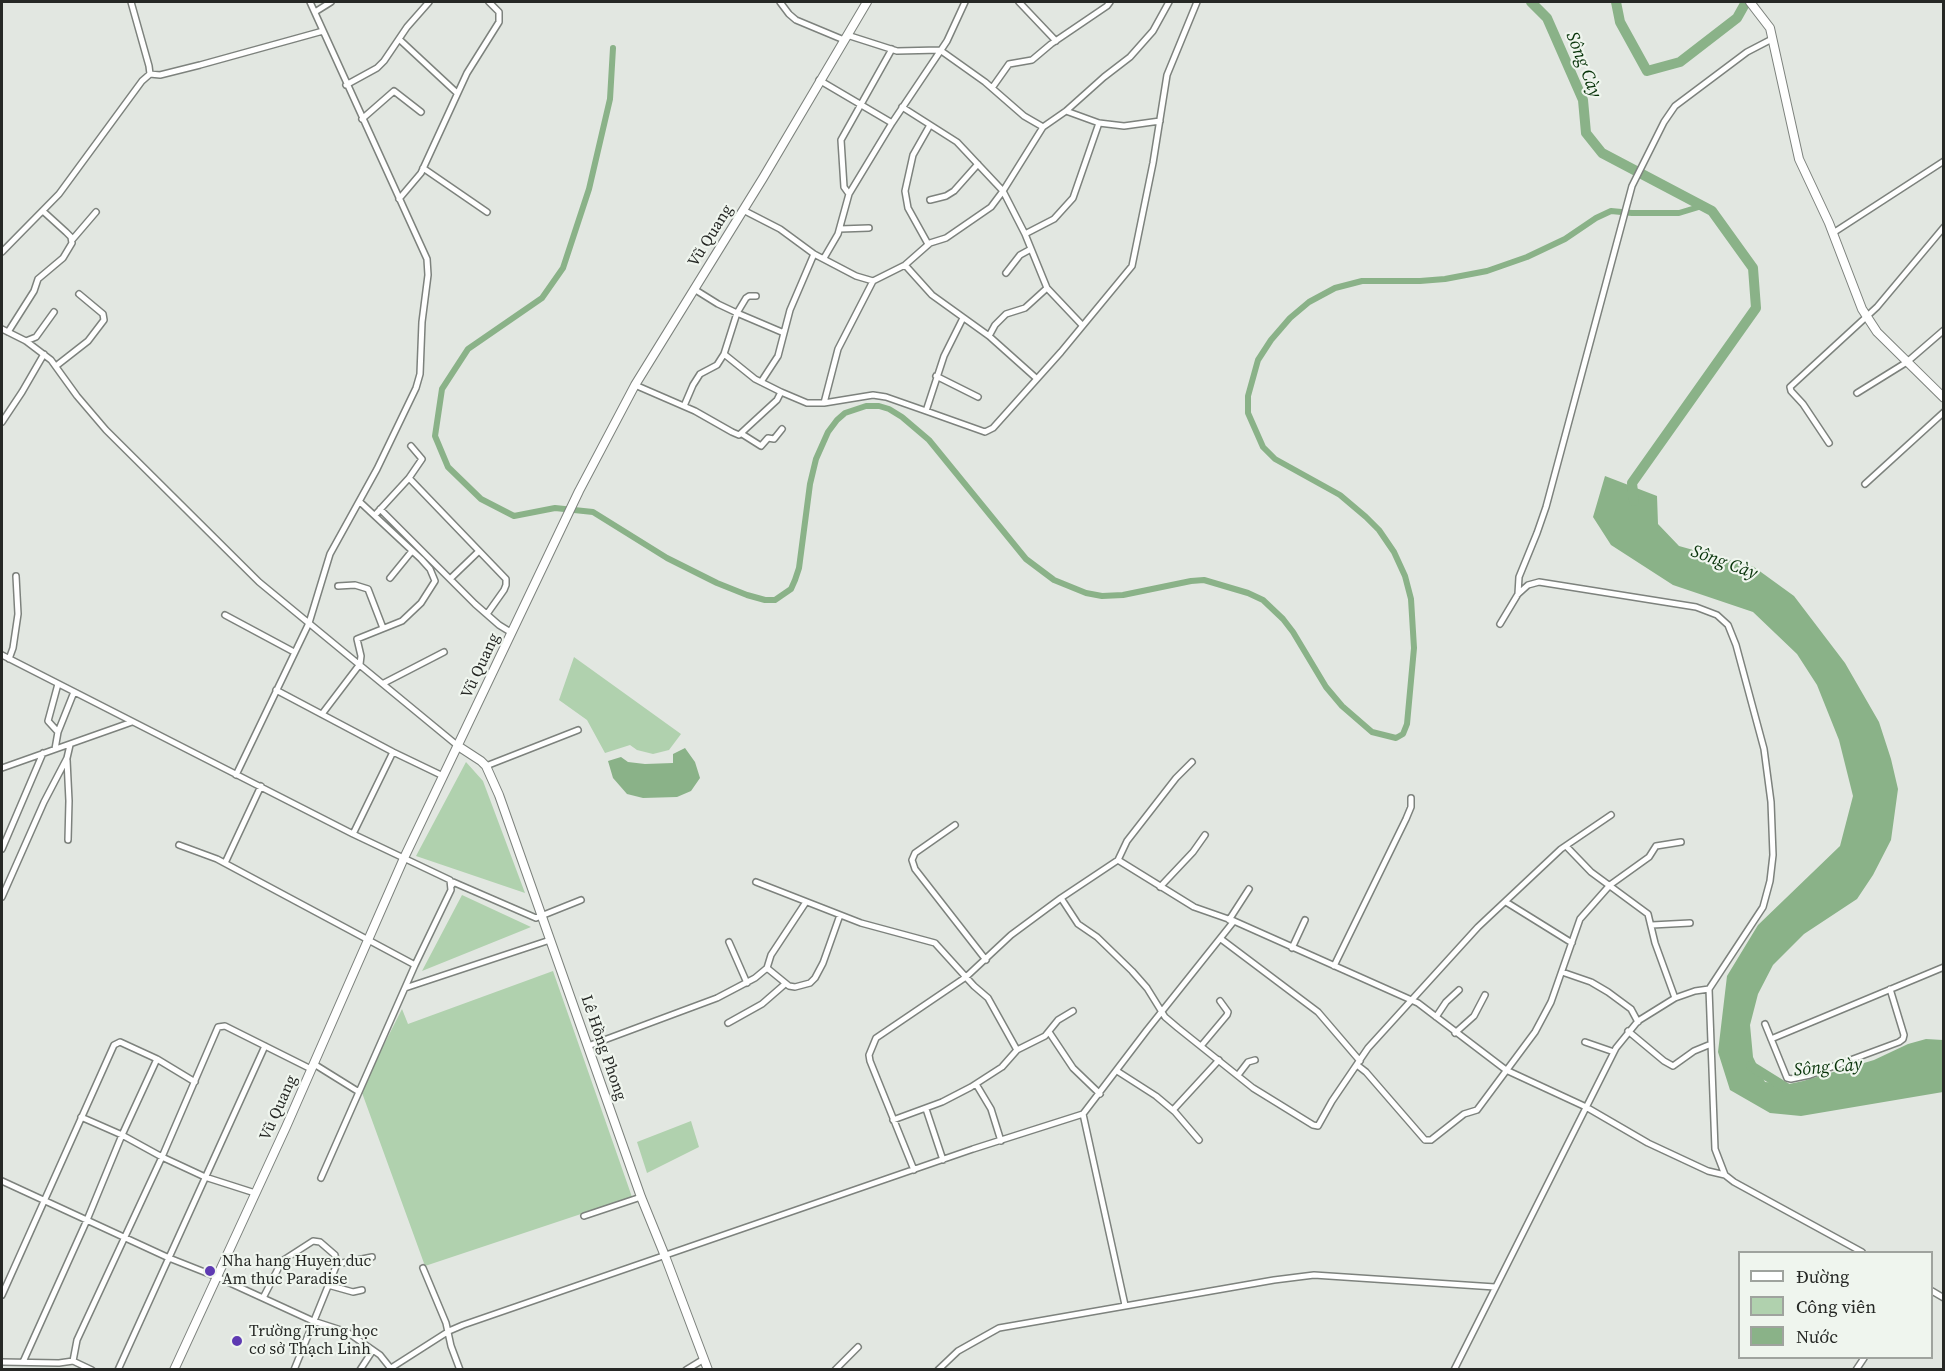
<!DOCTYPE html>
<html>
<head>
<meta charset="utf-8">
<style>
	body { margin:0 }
	#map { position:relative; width:1945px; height:1371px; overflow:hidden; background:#e2e7e1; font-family:"Source Serif 4",serif }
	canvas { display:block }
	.frame { position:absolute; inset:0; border:3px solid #262825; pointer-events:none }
	.legend { position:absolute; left:1738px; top:1251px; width:195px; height:108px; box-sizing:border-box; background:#eff5ee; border:2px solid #9fa39e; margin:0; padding:8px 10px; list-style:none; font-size:18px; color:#262825 }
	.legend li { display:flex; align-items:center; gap:12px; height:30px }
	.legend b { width:30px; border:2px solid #9fa39e }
</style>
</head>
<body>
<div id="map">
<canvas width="1945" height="1371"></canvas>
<div class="frame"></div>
<ul class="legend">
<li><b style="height:8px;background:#fff"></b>Đường</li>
<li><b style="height:16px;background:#b0d1ae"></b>Công viên</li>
<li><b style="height:16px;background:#8ab288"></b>Nước</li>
</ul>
</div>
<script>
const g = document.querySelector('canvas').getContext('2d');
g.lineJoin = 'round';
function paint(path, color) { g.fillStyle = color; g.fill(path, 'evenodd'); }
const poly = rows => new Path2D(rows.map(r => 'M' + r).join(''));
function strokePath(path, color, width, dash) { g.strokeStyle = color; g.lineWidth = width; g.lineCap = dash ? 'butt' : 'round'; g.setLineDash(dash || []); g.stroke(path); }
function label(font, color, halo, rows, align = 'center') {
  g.font = font + ' "Source Serif 4",serif'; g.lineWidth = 4.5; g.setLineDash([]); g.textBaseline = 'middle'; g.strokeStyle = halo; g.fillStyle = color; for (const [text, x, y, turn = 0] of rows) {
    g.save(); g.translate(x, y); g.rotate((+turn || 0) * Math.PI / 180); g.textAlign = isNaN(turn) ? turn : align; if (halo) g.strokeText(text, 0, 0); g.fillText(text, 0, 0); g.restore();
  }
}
paint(poly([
	[574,657,681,734,669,750,653,754,637,750,630,745,605,753,587,720,559,700],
	[466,762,483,781,525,893,416,856],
	[462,895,531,927,422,971],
	[553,971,632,1197,425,1266,361,1090,402,1009,408,1024],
	[691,1121,699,1147,647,1173,637,1142]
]), '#b0d1ae');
paint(poly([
	[1605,476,1657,496,1658,524,1679,546,1754,567,1794,596,1845,663,1879,722,1891,759,1898,789,1891,840,1873,875,1857,899,1804,934,1773,965,1758,994,1750,1025,1753,1057,1765,1082,1789,1084,1803,1081,1874,1060,1908,1044,1926,1039,1943,1040,1943,1092,1801,1116,1770,1113,1730,1090,1718,1052,1727,976,1758,925,1840,846,1853,796,1839,740,1817,685,1797,654,1753,612,1673,585,1611,545,1593,517],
	[685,748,695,762,700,778,691,791,677,797,643,798,627,794,613,778,608,761,621,757,628,762,645,764,673,763,673,754]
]), '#8ab288');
strokePath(poly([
	[613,48,610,99,589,189,563,268,542,298,468,349,442,389,435,436,448,467,481,499,514,516,555,508,593,512,667,558,717,583,747,595,765,600,775,600,791,589,795,580,799,568,810,484,816,459,828,432,837,420,845,413,866,406,879,406,889,409,902,417,929,440,1026,559,1054,580,1086,593,1102,596,1123,595,1191,581,1204,580,1248,593,1263,600,1283,619,1293,632,1326,687,1342,706,1372,732,1396,738,1403,734,1407,724,1414,648,1411,599,1405,576,1394,552,1379,530,1366,517,1340,495,1275,459,1263,447,1248,413,1248,396,1258,360,1271,340,1290,318,1309,302,1335,288,1362,281,1420,281,1445,279,1487,271,1527,257,1565,239,1596,218,1611,211,1632,213,1679,213,1702,206]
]), '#8ab288', 6);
strokePath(poly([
	[1531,2,1547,18,1583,100,1586,133,1602,153,1712,211,1753,268,1756,308,1632,483,1634,501],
	[1616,2,1620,22,1647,71,1680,62,1737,18,1746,2],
	[1751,1066,1788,1089]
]), '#8ab288', 10);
const street = poly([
	[131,2,149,66,150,74],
	[780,2,789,14,796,20,844,40],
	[1019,2,1056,41],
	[315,12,331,2],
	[399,39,457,93],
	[892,49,841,140,844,187,849,194,892,123,947,41,965,2],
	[819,80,892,123],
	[346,85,377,68,384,61,407,27,429,2],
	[992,88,1009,64,1032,60,1051,44,1107,6,1110,2],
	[902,107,957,142,1003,191,1025,234,1047,288,1082,325],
	[1066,111,1099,123,1124,126,1160,121],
	[362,119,394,91,421,112],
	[1043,127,1066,111,1104,77,1130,57,1153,31,1169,2],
	[423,168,487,212],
	[399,199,421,173,467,73,499,22,499,12,489,2],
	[930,200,946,196,954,191,978,164],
	[743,210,780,229,814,254,856,276,873,281],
	[840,229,869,228],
	[1833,233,1944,161],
	[1025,234,1054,219,1073,198,1099,123],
	[72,240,96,212],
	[928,244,908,208,905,191,913,155,930,125],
	[2,252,59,194,142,81,150,74,160,75,200,65,323,31],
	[824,258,838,234,849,194],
	[905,265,932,295,989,336,1036,378],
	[1006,273,1020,255,1031,249],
	[694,289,718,304,737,313,724,354,755,379,781,392,807,403,824,403,838,349,873,281,905,265,930,243,946,238,991,207,1003,191,1043,127,1024,116,985,82,940,50,897,51,847,35],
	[756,296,749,296,746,298,737,313,784,333],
	[963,318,944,356,926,411,985,432,993,428,1061,352,1132,266,1153,163,1167,75,1197,2],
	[2,329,26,341,51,360,77,396,106,430,259,582,458,746],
	[8,332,34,291,38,279,63,258,72,243,71,237,66,232,44,212],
	[989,336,995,325,1006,314,1025,308,1047,288],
	[26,341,36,337,54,312],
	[56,366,88,341,104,320,103,314,79,294],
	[936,376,978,397],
	[761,382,778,356,790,310,814,254],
	[635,385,695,411,732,432,739,435,777,400,781,392],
	[1857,393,1907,362,1944,330],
	[824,403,873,395,886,397,926,411],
	[684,406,693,385,700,374,717,365,724,354],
	[2,422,22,392,44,354],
	[742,434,761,446,768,438,774,439,782,429],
	[1829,443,1803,404,1791,391,1790,387,1877,307,1944,227],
	[409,478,422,459,411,446],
	[1865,484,1944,412],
	[380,509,475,604,499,625,512,633],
	[375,515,409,478,506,579,506,585,504,590,487,614],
	[390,578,412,551],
	[450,579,478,552],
	[338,586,355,585,368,589,383,628],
	[1518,594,1519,577,1537,533,1546,507,1632,186,1664,122,1675,106,1747,52,1772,39],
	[225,615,294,652],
	[1500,624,1518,594,1528,585,1539,582,1696,607,1717,615,1728,625,1736,645,1764,749,1771,802,1773,855,1770,881,1763,907,1709,989,1715,1149,1725,1175,1734,1182,1862,1252],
	[2,655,353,834,450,880,451,890,415,965,321,1178],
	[9,659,13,648,18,614,16,576],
	[384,683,444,652],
	[58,684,48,721,58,732],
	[276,690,393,752,443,776],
	[322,714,360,664,361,656,357,639,402,621,421,603,435,581,430,569,421,559,360,502],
	[55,749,58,732,74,692],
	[67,760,69,801,68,840],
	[486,766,578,730],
	[2,768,132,722],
	[236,775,309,623,330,554,377,469,416,388,420,374,422,322,428,275,427,259,310,2],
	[955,825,915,853,912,860,915,869,986,960],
	[353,834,393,752],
	[179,845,217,859,415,965],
	[1566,846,1591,872,1648,914,1655,943,1675,998],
	[2,849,43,753],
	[1118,860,1194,907,1234,921,1418,1003,1506,1070,1586,1107,1648,1143,1708,1171,1725,1175],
	[225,863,261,786],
	[756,882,861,923,935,943,974,986,988,998,1017,1050],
	[452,885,453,882,536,918,581,900],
	[1160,887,1193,852,1205,835],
	[2,897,44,802,67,758,70,745],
	[1061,898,1078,924,1097,937,1132,971,1147,988,1165,1017,1178,1028,1253,1088,1313,1125,1318,1126,1332,1101,1368,1048,1478,927,1561,849,1611,815],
	[1506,902,1572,943],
	[1229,920,1249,889],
	[1652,925,1690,923],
	[1221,939,1318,1012,1360,1061],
	[729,942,747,983],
	[1292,948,1305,920],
	[1334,966,1406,819,1411,807,1411,798],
	[767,968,789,986,795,987,810,983,815,978,823,963,840,915],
	[1562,972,1591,982,1608,992,1631,1009,1638,1022],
	[405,988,550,940],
	[1436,1017,1446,1002,1459,990],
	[728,1023,762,1004,785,984],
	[1765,1024,1787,1078,1791,1079,1810,1075,1899,1042,1903,1039,1904,1035,1890,989],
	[1628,1031,1664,1061,1673,1066,1694,1051,1711,1044],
	[1049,1032,1073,1068,1100,1094],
	[1455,1033,1474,1016,1485,995],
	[1771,1039,1944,967],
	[1585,1042,1614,1052],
	[588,1046,717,998,755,978,767,968,771,955,806,902],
	[1201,1046,1227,1015,1228,1012,1220,1001],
	[314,1064,359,1092],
	[1357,1065,1366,1072,1425,1140,1431,1140,1464,1114,1477,1110,1535,1032,1551,1002,1580,919,1610,885,1649,857,1656,846,1681,842],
	[1117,1071,1156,1096,1175,1112,1199,1140],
	[1238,1075,1248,1062,1255,1060],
	[976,1084,991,1109,1001,1141],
	[926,1109,943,1160],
	[1173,1110,1219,1060],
	[1083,1114,1125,1305],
	[81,1117,122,1135,162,1157,205,1177,255,1193],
	[893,1120,942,1102,971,1087,1002,1067,1017,1050,1045,1036,1058,1020,1073,1011],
	[914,1170,870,1061,869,1055,876,1038,966,977,1011,935,1061,898,1118,860,1127,841,1176,778,1192,762],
	[2,1181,169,1258,217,1277,313,1321,347,1332,380,1355,392,1370],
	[584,1216,641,1197],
	[337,1264,372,1257],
	[423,1268,446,1323,451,1346,460,1370],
	[328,1285,353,1292,362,1290],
	[1932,1291,1944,1298],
	[2,1295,114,1045,120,1042,157,1059,195,1082],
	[263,1298,282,1261,313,1241,320,1242,335,1255,337,1264,294,1370],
	[73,1361,77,1340,162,1157,218,1027,225,1026,311,1069],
	[2,1362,59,1363,73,1361,92,1370],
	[23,1362,87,1220,122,1135,157,1059],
	[391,1368,449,1331,463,1325,973,1149,1083,1114,1147,1030,1234,921],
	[118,1370,265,1046],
	[360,1370,373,1350],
	[686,1370,704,1359],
	[835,1370,858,1347],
	[938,1370,958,1351,999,1328,1274,1280,1314,1275,1495,1287],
	[1454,1370,1616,1048,1638,1021,1675,998,1695,991,1709,989],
	[1856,1370,1864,1358]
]);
const secondary = poly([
	[1750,2,1770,28,1799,159,1829,223,1862,309,1877,332,1944,398],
	[458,746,481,761,486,766,499,795,641,1197,665,1256,708,1370],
	[174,1370,286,1127,404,858,579,491,635,385,763,178,867,2]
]);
strokePath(street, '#7d827d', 8);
strokePath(secondary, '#7d827d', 10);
strokePath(street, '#fff', 5);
strokePath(secondary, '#fff', 8);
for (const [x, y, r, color] of [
	[210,1271,6,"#5e3ab2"],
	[237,1341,6,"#5e3ab2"]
]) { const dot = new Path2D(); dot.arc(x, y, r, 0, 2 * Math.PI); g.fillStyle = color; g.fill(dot); strokePath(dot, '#eff5ee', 2); }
label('16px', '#262825', '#eff5ee', [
	["Vũ Quang",711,236,-58],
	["Vũ Quang",481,666,-65],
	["Lê Hồng Phong",603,1048,71],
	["Vũ Quang",279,1108,-66]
]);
label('16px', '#262825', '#eff5ee', [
	["Nha hang Huyen duc",222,1262],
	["Am thuc Paradise",222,1280],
	["Trường Trung học",249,1332],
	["cơ sở Thạch Linh",249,1350]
], 'left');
label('italic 18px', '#073309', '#eff5ee', [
	["Sông Cày",1583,65,69],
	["Sông Cày",1724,563,20],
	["Sông Cày",1828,1068,-5]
]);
</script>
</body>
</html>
